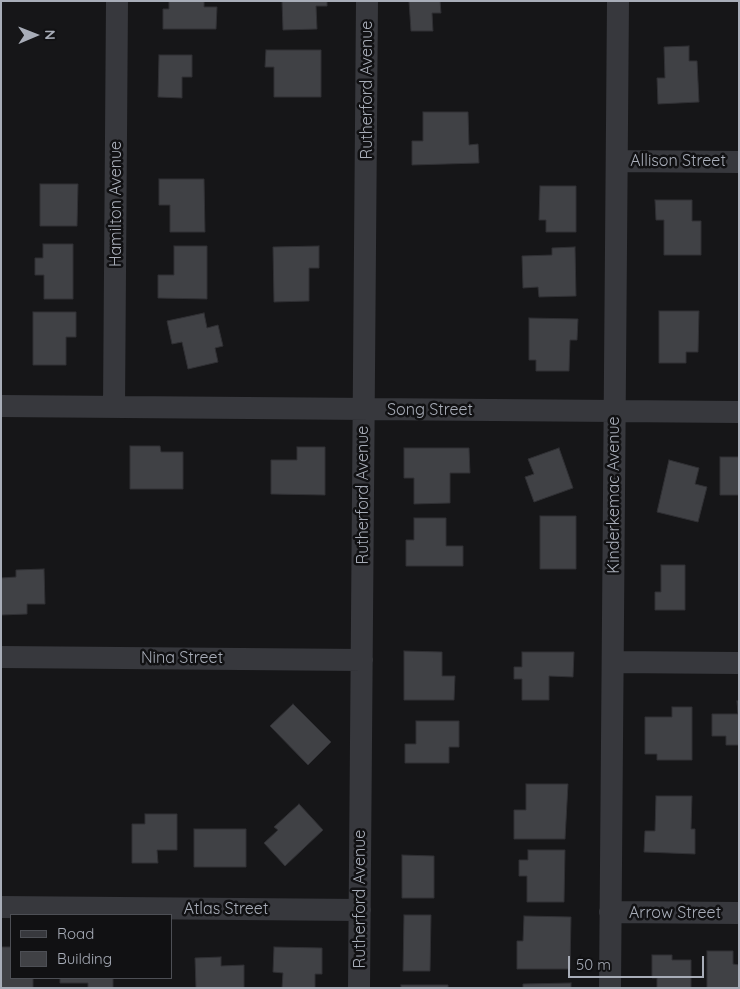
<!DOCTYPE html>
<html>
<head>
<meta charset="utf-8">
<style>
	body { margin:0 }
	#map { position:relative; width:740px; height:989px; overflow:hidden; background:#161618; font-family:Quicksand,sans-serif }
	canvas { display:block }
	.frame { position:absolute; inset:0; border:2px solid #a8adb8; pointer-events:none }
	.legend { position:absolute; left:10px; top:914px; width:162px; height:65px; box-sizing:border-box; background:#111113; border:1px solid #4d4f55; margin:0; padding:6px 9px; list-style:none; font-size:15px; color:#a8adb8 }
	.legend li { display:flex; align-items:center; gap:10px; height:25px }
	.legend b { width:25px; border:1px solid #4d4f55 }
	.north { position:absolute; left:10px; top:10px; width:50px; height:50px; -webkit-text-stroke:4px #111113; paint-order:stroke; rotate:89deg; font-size:14px; font-weight:700; line-height:20px; text-align:center; color:#a8adb8 }
	.north::after { content:''; display:block; margin:auto; width:18px; height:22px; background:#a8adb8; clip-path:polygon(50% 0,100% 100%,50% 72%,0 100%) }
	.scale { position:absolute; left:568px; top:956px; width:136px; height:22px; box-sizing:border-box; border:2px solid #a8adb8; border-top:0; padding-left:6px; font-size:15px; line-height:18px; white-space:nowrap; color:#a8adb8; -webkit-text-stroke:4px #111113; paint-order:stroke }
</style>
</head>
<body>
<div id="map">
<canvas width="740" height="989"></canvas>
<div class="frame"></div>
<ul class="legend">
<li><b style="height:6px;background:#37383d"></b>Road</li>
<li><b style="height:14px;background:#404145"></b>Building</li>
</ul>
<div class="north">N</div>
<div class="scale">50 m</div>
</div>
<script>
const g = document.querySelector('canvas').getContext('2d');
g.lineJoin = 'round';
function paint(path, color) { g.fillStyle = color; g.fill(path, 'evenodd'); }
const poly = rows => new Path2D(rows.map(r => 'M' + r).join(''));
function strokePath(path, color, width, dash) { g.strokeStyle = color; g.lineWidth = width; g.lineCap = dash ? 'butt' : 'round'; g.setLineDash(dash || []); g.stroke(path); }
function label(font, color, halo, rows, align = 'center') {
  g.font = font + ' Quicksand,sans-serif'; g.lineWidth = 5; g.setLineDash([]); g.textBaseline = 'middle'; g.strokeStyle = halo; g.fillStyle = color; for (const [text, x, y, turn = 0] of rows) {
    g.save(); g.translate(x, y); g.rotate((+turn || 0) * Math.PI / 180); g.textAlign = isNaN(turn) ? turn : align; if (halo) g.strokeText(text, 0, 0); g.fillText(text, 0, 0); g.restore();
  }
}
const building = poly([
	[169,1,204,1,204,7,217,7,216,29,163,29,163,9,169,9,169,1],
	[282,1,327,1,327,6,316,6,317,29,283,30,282,1],
	[409,1,440,1,441,13,432,13,433,31,411,31,409,1],
	[689,46,689,61,697,61,699,102,658,104,657,78,665,78,664,47,689,46],
	[266,50,321,50,321,97,274,97,274,67,265,67,266,50],
	[159,55,192,55,192,77,182,77,182,98,158,97,159,55],
	[423,112,468,112,469,145,478,144,479,163,412,165,412,141,423,141,423,112],
	[159,179,204,179,205,232,170,232,170,205,159,205,159,179],
	[40,184,78,184,77,226,40,226,40,184],
	[540,186,576,186,576,232,546,232,546,220,539,220,540,186],
	[655,200,692,200,692,221,701,221,701,255,664,255,664,220,656,220,655,200],
	[43,244,73,244,73,299,44,299,44,275,35,275,35,258,43,258,43,244],
	[174,246,207,246,207,299,158,298,158,275,174,275,174,246],
	[319,246,319,268,309,268,309,301,274,302,273,247,319,246],
	[575,247,576,296,539,297,538,287,523,288,522,256,552,255,552,248,575,247],
	[659,311,699,311,698,352,686,352,686,363,659,363,659,311],
	[33,312,76,312,76,337,66,337,66,365,33,365,33,312],
	[204,313,207,328,218,325,223,346,215,348,218,362,188,369,182,342,172,344,167,321,204,313],
	[529,318,578,319,577,340,570,340,569,371,536,371,536,360,529,360,529,318],
	[130,446,160,446,161,452,183,452,183,489,130,489,130,446],
	[297,447,325,447,325,495,271,494,271,460,297,460,297,447],
	[404,448,469,448,470,473,450,473,450,503,414,504,414,478,404,478,404,448],
	[559,448,573,488,534,502,525,477,534,474,528,459,559,448],
	[720,457,739,457,739,495,720,495,720,457],
	[669,460,699,468,695,484,707,487,698,522,657,512,669,460],
	[540,516,576,516,576,569,540,569,540,516],
	[414,518,446,518,446,546,463,546,463,566,406,566,406,540,414,540,414,518],
	[661,565,685,565,685,610,655,610,655,592,661,592,661,565],
	[44,569,45,604,27,604,27,614,1,615,1,578,16,577,16,570,44,569],
	[404,651,442,652,442,676,455,676,454,700,404,700,404,651],
	[522,652,574,652,573,677,549,676,549,700,522,700,522,679,514,679,514,667,522,667,522,652],
	[737,701,739,701,739,745,726,745,726,736,712,736,712,714,738,714,737,701],
	[293,704,331,742,308,765,270,726,293,704],
	[672,707,692,707,692,760,657,760,657,754,645,754,645,717,672,717,672,707],
	[416,721,459,721,459,747,449,747,449,763,405,763,405,744,416,744,416,721],
	[526,784,568,784,565,839,514,839,514,810,526,810,526,784],
	[656,796,692,796,691,829,695,829,695,854,644,852,645,831,655,831,656,796],
	[299,804,323,830,285,866,264,843,278,830,274,827,299,804],
	[145,814,177,814,177,850,157,850,158,863,132,863,132,824,145,824,145,814],
	[194,829,246,829,246,867,194,867,194,829],
	[528,850,565,850,564,902,527,902,527,876,519,876,519,860,528,860,528,850],
	[402,855,434,856,434,898,402,898,402,855],
	[404,915,431,915,430,971,403,971,404,915],
	[524,916,571,917,570,969,517,969,517,941,523,941,524,916],
	[1,947,11,947,11,978,33,978,33,988,1,988,1,947],
	[274,947,322,948,322,974,315,974,315,988,282,988,283,973,273,972,274,947],
	[707,951,733,951,733,964,739,965,739,988,707,988,707,951],
	[652,955,672,955,672,960,691,960,691,988,657,988,657,978,652,978,652,955],
	[221,957,221,966,244,965,244,988,196,988,195,958,221,957],
	[60,978,113,978,113,988,88,988,88,983,60,983,60,978],
	[571,983,571,988,523,988,523,984,571,983],
	[401,985,448,985,448,988,401,988,401,985]
]);
paint(building, '#404145');
strokePath(building, '#303034', 1);
strokePath(poly([
	[617,161,739,162],
	[1,406,739,412],
	[114,407,117,1],
	[1,657,362,660],
	[613,662,739,663],
	[1,907,360,910],
	[610,912,739,913],
	[359,988,367,1],
	[610,988,618,1]
]), '#37383d', 22);
label('16px', '#a8adb8', '#111113', [
	["Rutherford Avenue",367,90,-90],
	["Allison Street",678,161],
	["Hamilton Avenue",116,204,-90],
	["Song Street",430,410],
	["Rutherford Avenue",363,495,-90],
	["Kinderkemac Avenue",614,495,-90],
	["Nina Street",182,658],
	["Rutherford Avenue",360,899,-90],
	["Atlas Street",226,909],
	["Arrow Street",675,913]
]);
</script>
</body>
</html>
